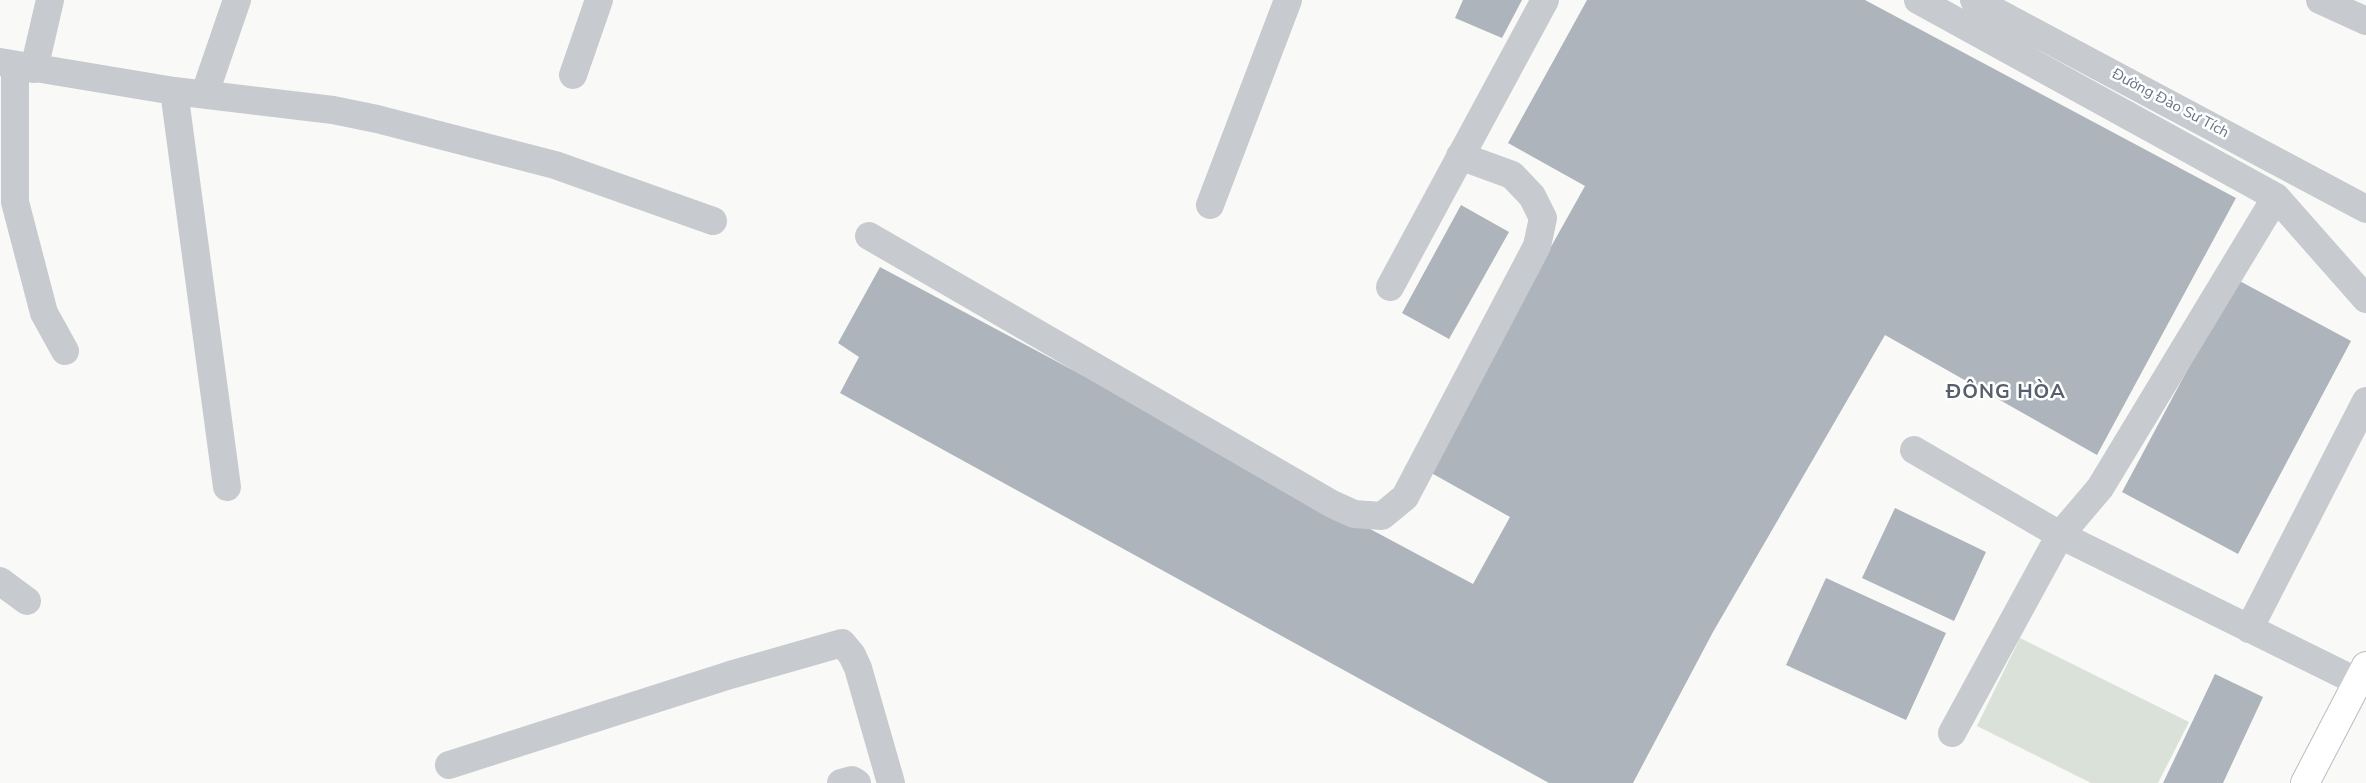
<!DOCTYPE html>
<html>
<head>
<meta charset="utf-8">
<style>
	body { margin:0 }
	canvas { display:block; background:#f9f9f7 }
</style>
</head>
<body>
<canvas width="2366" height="783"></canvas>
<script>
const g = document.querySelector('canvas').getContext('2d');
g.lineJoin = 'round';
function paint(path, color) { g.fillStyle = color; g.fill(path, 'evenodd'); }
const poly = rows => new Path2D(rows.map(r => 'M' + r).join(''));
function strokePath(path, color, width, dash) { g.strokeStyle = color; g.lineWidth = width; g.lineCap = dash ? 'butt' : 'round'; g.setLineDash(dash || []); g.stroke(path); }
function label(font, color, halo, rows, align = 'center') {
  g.font = font + ' "Nunito Sans",sans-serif'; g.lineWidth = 5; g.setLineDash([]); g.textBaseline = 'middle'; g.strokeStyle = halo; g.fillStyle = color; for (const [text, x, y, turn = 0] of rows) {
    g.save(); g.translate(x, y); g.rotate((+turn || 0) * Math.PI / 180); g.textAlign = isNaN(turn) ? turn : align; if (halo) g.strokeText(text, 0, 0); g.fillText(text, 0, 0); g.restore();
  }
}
paint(poly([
	[2020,638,2189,722,2158,783,2091,783,1977,726]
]), '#dae1d8');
paint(poly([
	[1463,0,1522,0,1502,38,1455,18],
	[1587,0,1865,0,2236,198,2097,455,1885,335,1713,632,1633,783,1549,783,840,393,859,357,838,343,880,267,1473,584,1510,517,1426,470,1585,186,1508,143],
	[1461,205,1509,232,1449,339,1402,313],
	[2236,279,2351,341,2238,554,2122,492],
	[1895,508,1986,552,1954,621,1862,578],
	[1826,578,1946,633,1906,720,1786,665],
	[2215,674,2263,697,2223,783,2163,783]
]), '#aeb4bb');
const major = poly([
	[2305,783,2366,666]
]);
strokePath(major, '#babdc2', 30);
strokePath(poly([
	[1918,0,2276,197,2366,299],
	[1974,0,2366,209],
	[2320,0,2366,21],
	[0,62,174,91,333,110,377,119,555,165,713,221],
	[15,65,15,202,44,313,65,351],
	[34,69,50,0],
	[573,75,599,0],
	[174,91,227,487],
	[205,93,237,0],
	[1210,205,1288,0],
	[869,236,1332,504,1354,514,1382,516,1405,497,1537,246,1543,218,1532,196,1512,175,1460,156],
	[1390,287,1545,0],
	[1914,450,2060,535,2358,682],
	[0,581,27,601],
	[2249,629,2366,401],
	[1952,733,2060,535,2100,488,2276,197],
	[449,765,730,675,842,643,852,655,858,668,891,783],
	[841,783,852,780,857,783]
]), '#c7cace', 28);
strokePath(major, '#fff', 28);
label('15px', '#697587', '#fff', [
	["Đường Đào Sư Tích",2170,104,28]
]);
g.letterSpacing = '1px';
label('bold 20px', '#575f6d', '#fff', [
	["ĐÔNG HÒA",2006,393]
]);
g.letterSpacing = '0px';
</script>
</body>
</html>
